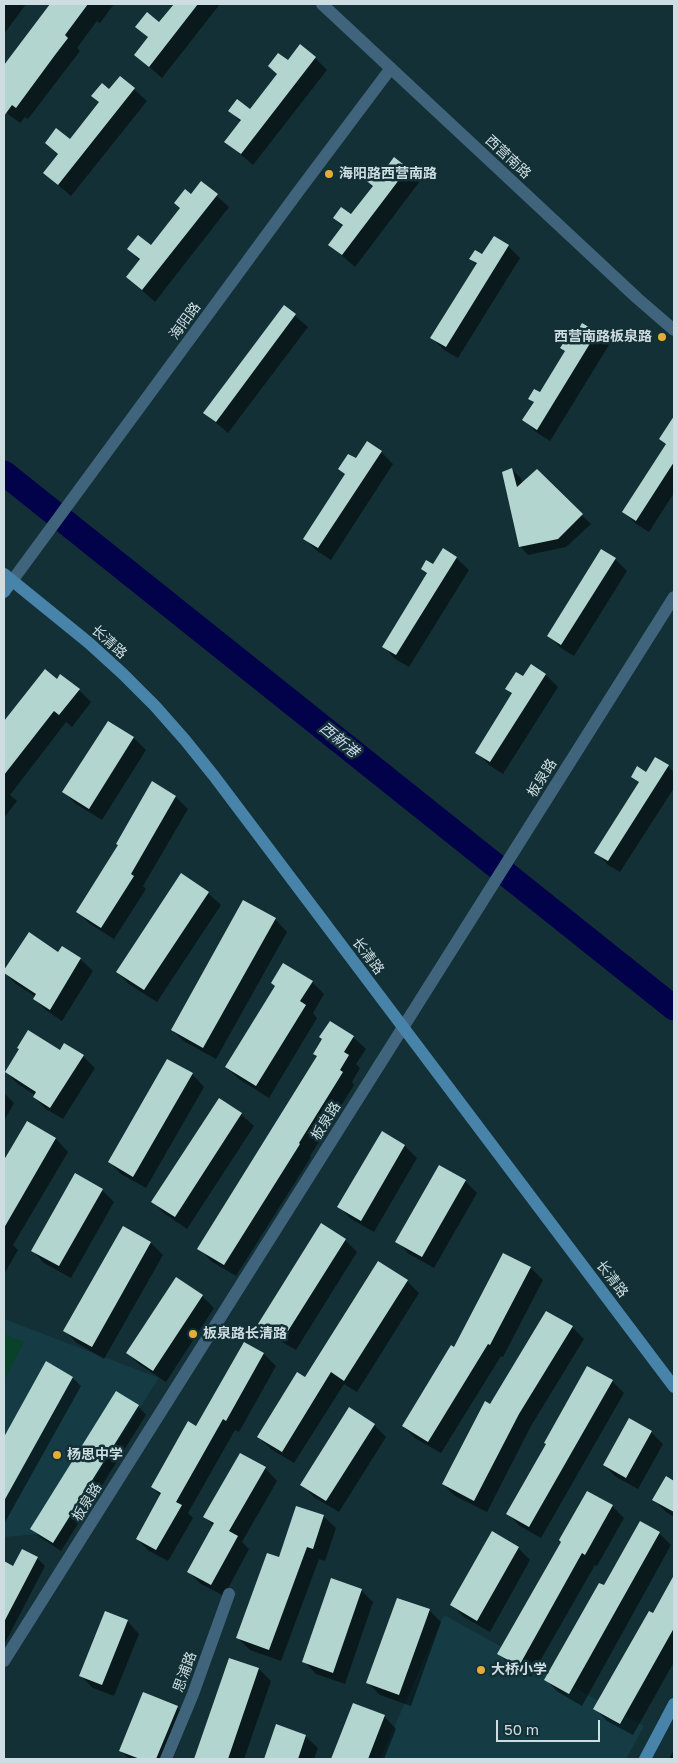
<!DOCTYPE html>
<html>
<head>
<meta charset="utf-8">
<style>
	body { margin:0 }
	#map { position:relative; width:678px; height:1763px; overflow:hidden; background:#133036; font-family:"Golos Text",sans-serif }
	canvas { display:block }
	.frame { position:absolute; inset:0; border:5px solid #cddde1; pointer-events:none }
	.scale { position:absolute; left:496px; top:1720px; width:104px; height:22px; box-sizing:border-box; border:2px solid #cddde1; border-top:0; padding-left:6px; font-size:15px; line-height:18px; white-space:nowrap; color:#cddde1; -webkit-text-stroke:4px #133036; paint-order:stroke }
</style>
</head>
<body>
<div id="map">
<canvas width="678" height="1763"></canvas>
<div class="frame"></div>
<div class="scale">50 m</div>
</div>
<script>
const g = document.querySelector('canvas').getContext('2d');
g.lineJoin = 'round';
function paint(path, color) { g.fillStyle = color; g.fill(path, 'evenodd'); }
const poly = rows => new Path2D(rows.map(r => 'M' + r).join(''));
function strokePath(path, color, width, dash) { g.strokeStyle = color; g.lineWidth = width; g.lineCap = dash ? 'butt' : 'round'; g.setLineDash(dash || []); g.stroke(path); }
function label(font, color, halo, rows, align = 'center') {
  g.font = font + ' "Golos Text","Noto Sans SC",sans-serif'; g.lineWidth = 5; g.setLineDash([]); g.textBaseline = 'middle'; g.strokeStyle = halo; g.fillStyle = color; for (const [text, x, y, turn = 0] of rows) {
    g.save(); g.translate(x, y); g.rotate((+turn || 0) * Math.PI / 180); g.textAlign = isNaN(turn) ? turn : align; if (halo) g.strokeText(text, 0, 0); g.fillText(text, 0, 0); g.restore();
  }
}
paint(poly([
	[4,1319,159,1378,61,1532,4,1537],
	[444,1615,644,1726,626,1759,380,1759]
]), '#153c44');
paint(poly([
	[4,1334,24,1342,4,1380]
]), '#094129');
paint(poly([
	[4,4,26,4,4,34],
	[50,4,114,4,100,23,97,21,77,48,80,51,28,119,25,117,20,123,4,111,4,67],
	[176,4,220,4,162,78,136,55,149,38,137,27,160,24],
	[315,58,327,70,253,165,226,142,241,122,229,110,250,111,288,62],
	[120,77,147,101,71,196,44,173,58,155,46,143,70,140],
	[395,159,420,181,355,267,330,245,343,227,334,218,352,216,373,187,366,179,383,174],
	[202,183,229,207,155,302,127,277,140,261,128,249,151,247],
	[508,246,520,258,458,358,444,350,432,338,477,265,471,259,483,256],
	[285,307,308,327,228,433,205,413],
	[583,325,596,333,609,345,550,441,536,432,524,420,534,403,530,398,540,394],
	[668,427,674,431,674,493,649,532,636,524,624,512,667,445],
	[381,452,393,464,331,560,317,551,305,539,346,475,340,469],
	[512,470,521,478,522,484,537,471,591,524,566,547,528,555,520,546],
	[443,550,456,558,469,570,409,667,395,659,383,646,428,575,422,569,433,566],
	[615,559,627,571,574,656,561,648,548,635],
	[531,666,546,675,558,687,503,774,489,765,476,752,513,695,507,688,524,678],
	[45,671,57,681,79,690,91,702,72,727,66,722,10,795,17,801,4,818,4,723],
	[108,722,134,738,146,750,102,820,76,804,64,792],
	[668,766,674,773,674,788,620,872,608,865,596,852,640,784,632,776],
	[153,783,176,797,188,809,143,886,146,889,114,939,90,924,78,912,119,845],
	[208,893,221,905,157,1002,129,984,117,972],
	[275,919,287,932,216,1059,185,1042,172,1030],
	[59,953,80,959,93,971,62,1021,47,1011,34,999,36,997,16,984,4,972],
	[312,982,324,994,313,1013,317,1018,269,1098,239,1079,226,1067],
	[353,1037,366,1049,356,1064,360,1068,352,1082,354,1085,310,1156,311,1157,236,1276,211,1261,199,1248,318,1057,315,1054],
	[60,1051,83,1056,95,1068,63,1119,46,1109,34,1097,35,1095,18,1084,6,1072],
	[192,1074,204,1087,146,1188,121,1174,109,1162],
	[4,1093,14,1103,4,1121],
	[241,1114,254,1126,187,1229,165,1214,153,1202],
	[27,1123,56,1139,68,1152,13,1245,18,1250,4,1274,4,1163],
	[382,1133,405,1146,417,1158,374,1232,351,1219,339,1207],
	[465,1181,477,1193,434,1268,409,1254,397,1241],
	[102,1190,114,1202,71,1278,44,1263,32,1250],
	[123,1228,151,1243,163,1255,104,1359,77,1343,65,1331],
	[345,1240,357,1252,296,1350,272,1336,260,1323],
	[504,1254,531,1268,543,1280,503,1357,501,1356,441,1453,415,1438,403,1426,454,1348],
	[407,1281,419,1293,357,1392,344,1384,294,1463,271,1449,258,1437,305,1378],
	[202,1296,214,1308,166,1382,140,1365,127,1353],
	[572,1327,584,1339,531,1426,487,1512,455,1496,443,1484,490,1405],
	[244,1343,264,1354,276,1366,239,1432,235,1430,188,1513,193,1518,168,1561,149,1551,137,1539,161,1496,152,1487,196,1428],
	[46,1363,73,1378,81,1386,4,1524,4,1440],
	[612,1381,624,1393,541,1538,520,1526,508,1514],
	[138,1406,146,1415,61,1551,40,1537,32,1529],
	[374,1425,386,1437,339,1512,314,1497,302,1485],
	[651,1432,663,1444,638,1489,616,1477,604,1465],
	[265,1468,277,1481,242,1542,249,1549,224,1596,201,1584,189,1572,214,1526,205,1517],
	[666,1478,674,1482,674,1517,666,1512,654,1500],
	[612,1506,624,1518,597,1566,595,1565,531,1677,511,1666,499,1654],
	[323,1516,336,1528,325,1561,319,1559,281,1661,250,1650,237,1637,280,1559],
	[659,1533,671,1545,582,1706,558,1692,546,1680,604,1587],
	[518,1548,530,1560,490,1632,464,1617,452,1605],
	[37,1558,45,1566,4,1645,4,1562,14,1568],
	[674,1578,674,1662,633,1735,607,1721,595,1708,653,1615],
	[361,1590,373,1602,345,1684,316,1674,304,1661],
	[429,1610,441,1622,411,1706,380,1695,368,1683],
	[127,1621,139,1634,114,1696,93,1688,81,1676],
	[230,1659,259,1669,271,1681,244,1759,195,1759],
	[354,1705,384,1716,396,1729,384,1759,332,1759],
	[177,1707,189,1719,173,1759,129,1759,120,1750],
	[277,1726,305,1736,318,1748,314,1759,265,1759],
	[674,1749,674,1759,669,1759]
]), '#0007');
strokePath(poly([
	[4,473,674,1008]
]), '#01024a', 25);
paint(poly([
	[50,4,88,4,65,35,68,38,55,55,16,108,12,105,4,116,4,65],
	[174,4,198,4,149,67,134,55,148,37,135,27,147,12,159,22],
	[300,44,316,57,241,154,224,142,241,120,228,111,237,99,250,109,277,74,268,66,278,53,288,60],
	[120,76,135,88,58,185,43,173,58,154,45,143,56,128,70,139,99,102,91,96,102,83,109,89],
	[394,157,408,168,342,255,328,245,343,225,333,218,341,207,351,214,373,186,364,179,374,166,383,172],
	[201,181,218,194,142,290,126,277,140,259,127,249,138,235,151,245,180,208,174,203,185,189,191,194],
	[494,236,509,245,446,347,430,338,477,263,469,259,475,250,482,254],
	[284,305,296,314,216,422,203,413],
	[582,323,597,332,537,430,522,420,534,402,528,399,534,389,540,392,565,351,560,348,568,336,573,339],
	[674,416,674,462,636,521,622,512,666,444,659,439],
	[367,441,382,451,318,548,303,539,345,474,338,469,348,454,356,458],
	[512,468,517,487,537,469,583,514,558,539,519,547,502,472],
	[443,548,457,557,396,655,382,647,427,573,421,569,426,560,433,564],
	[601,549,616,558,561,645,547,636],
	[531,664,546,674,490,762,475,753,512,693,505,689,516,672,523,676],
	[45,669,57,679,60,674,80,689,59,715,54,711,4,775,4,721],
	[108,721,134,737,89,809,62,792],
	[655,757,669,765,608,861,594,853,639,782,631,777,637,766,646,772],
	[152,781,176,796,131,874,134,876,101,928,76,912,118,845,116,844],
	[181,873,209,892,144,990,116,972],
	[243,900,276,918,203,1048,171,1030],
	[29,932,58,952,62,946,81,958,50,1010,33,999,36,994,4,973,4,970],
	[283,963,313,981,300,1001,306,1005,256,1086,225,1067,275,986,271,983],
	[330,1021,354,1036,344,1052,349,1055,340,1070,343,1072,299,1143,300,1144,224,1265,197,1249,317,1056,313,1054,322,1039,319,1037],
	[28,1030,60,1050,64,1043,84,1055,50,1108,33,1097,36,1092,5,1072,19,1049,17,1048],
	[167,1059,193,1073,133,1177,108,1162],
	[219,1098,242,1113,175,1217,151,1202],
	[27,1121,56,1138,4,1228,4,1160],
	[382,1131,405,1145,361,1221,337,1207],
	[439,1165,466,1180,422,1257,395,1242],
	[75,1173,103,1189,59,1266,31,1251],
	[321,1223,346,1239,283,1339,258,1324],
	[123,1226,151,1242,92,1347,63,1331],
	[503,1253,531,1267,490,1345,488,1344,428,1442,402,1426,451,1345,454,1347],
	[378,1261,408,1280,344,1381,331,1372,282,1452,257,1437,297,1372,305,1377],
	[176,1277,203,1295,153,1371,126,1353],
	[546,1311,573,1326,519,1414,474,1501,442,1484,485,1401,490,1404],
	[244,1342,264,1353,226,1421,223,1419,176,1502,182,1505,156,1550,136,1539,161,1493,151,1487,188,1421,196,1426],
	[46,1361,73,1377,4,1501,4,1437],
	[587,1366,613,1380,529,1527,506,1514,546,1444,544,1443],
	[116,1391,139,1405,53,1543,30,1529],
	[349,1407,375,1424,326,1501,300,1485],
	[629,1418,652,1431,626,1478,603,1465],
	[240,1453,266,1467,229,1531,238,1536,211,1585,187,1572,214,1523,203,1517],
	[666,1476,674,1481,674,1512,652,1500],
	[587,1491,613,1505,585,1555,582,1553,519,1666,497,1654,561,1542,559,1540],
	[296,1506,324,1515,313,1549,307,1547,269,1650,236,1638,267,1553,279,1557],
	[640,1521,660,1532,569,1694,544,1680,599,1583,604,1585],
	[492,1531,519,1547,477,1621,450,1605],
	[22,1549,38,1557,4,1622,4,1561,13,1566],
	[674,1575,674,1628,620,1724,593,1709,649,1611,653,1613],
	[331,1578,362,1589,333,1673,302,1662],
	[397,1598,430,1609,399,1695,366,1683],
	[105,1611,128,1620,102,1685,79,1676],
	[229,1658,259,1668,228,1759,194,1759],
	[143,1692,178,1706,156,1759,140,1759,119,1751],
	[353,1703,385,1715,368,1759,331,1759],
	[276,1724,306,1735,298,1759,264,1759]
]), '#b3d5d0');
strokePath(poly([
	[322,4,637,298,674,330],
	[12,581,298,192,391,68],
	[4,1661,674,597],
	[166,1759,193,1694,229,1594]
]), '#40647c', 12);
strokePath(poly([
	[4,574,89,643,123,674,155,706,185,740,214,776,674,1387],
	[4,592,12,581],
	[645,1759,674,1704]
]), '#4884aa', 12);
for (const [x, y, r, color] of [
	[329,174,5,"#e6ad36"],
	[662,337,5,"#e6ad36"],
	[193,1334,5,"#e6ad36"],
	[57,1455,5,"#e6ad36"],
	[481,1670,5,"#e6ad36"]
]) { const dot = new Path2D(); dot.arc(x, y, r, 0, 2 * Math.PI); g.fillStyle = color; g.fill(dot); strokePath(dot, '#133036', 2); }
label('14px', '#cddde1', '#133036', [
	["西营南路",508,157,43],
	["海阳路",185,321,-54],
	["长清路",109,642,42],
	["板泉路",542,778,-58],
	["长清路",368,956,53],
	["板泉路",326,1121,-58],
	["长清路",612,1279,53],
	["板泉路",87,1502,-58],
	["思浦路",185,1672,-70]
]);
label('bold 14px', '#cddde1', '#133036', [
	["海阳路西营南路",339,174],
	["西营南路板泉路",652,337,"right"],
	["板泉路长清路",203,1334],
	["杨思中学",67,1455],
	["大桥小学",491,1670]
], 'left');
label('italic 15px', '#cdd7ec', '#133036', [
	["西新港",339,740,39]
]);
</script>
</body>
</html>
